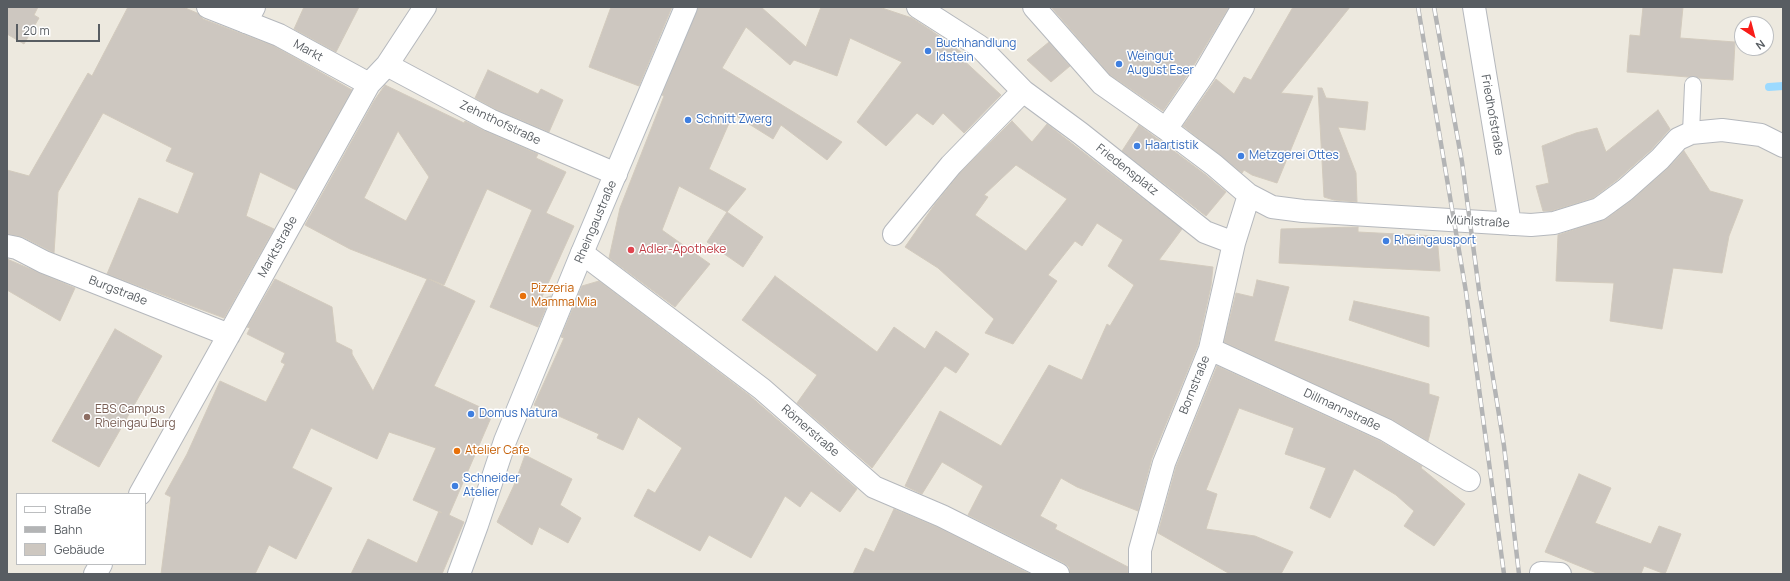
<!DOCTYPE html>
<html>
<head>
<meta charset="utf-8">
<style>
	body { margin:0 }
	#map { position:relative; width:1790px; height:581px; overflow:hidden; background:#ede9df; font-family:Manrope,sans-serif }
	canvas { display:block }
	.frame { position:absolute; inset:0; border:8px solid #585d62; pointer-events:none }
	.legend { position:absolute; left:16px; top:493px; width:130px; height:72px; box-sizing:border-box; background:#fff; border:1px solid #bcbec0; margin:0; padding:5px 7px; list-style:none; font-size:12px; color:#585d62 }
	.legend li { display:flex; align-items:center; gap:8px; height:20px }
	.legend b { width:20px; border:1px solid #bcbec0 }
	.north { position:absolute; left:1734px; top:16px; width:40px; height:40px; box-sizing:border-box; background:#fff; border:1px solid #bcbec0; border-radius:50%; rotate:144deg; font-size:11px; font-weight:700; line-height:16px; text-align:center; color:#585d62 }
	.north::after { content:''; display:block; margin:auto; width:14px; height:18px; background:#f81d19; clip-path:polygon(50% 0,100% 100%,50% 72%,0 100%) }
	.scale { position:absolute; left:16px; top:24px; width:84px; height:18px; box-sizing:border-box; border:2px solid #585d62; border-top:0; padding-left:5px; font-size:12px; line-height:14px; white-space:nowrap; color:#585d62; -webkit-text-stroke:3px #fff; paint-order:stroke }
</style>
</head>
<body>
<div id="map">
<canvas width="1790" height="581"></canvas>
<div class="frame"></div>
<ul class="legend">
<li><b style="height:5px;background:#fff"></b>Straße</li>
<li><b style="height:5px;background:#b3b4b5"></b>Bahn</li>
<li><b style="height:11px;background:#cdc7c0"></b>Gebäude</li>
</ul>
<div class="north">N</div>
<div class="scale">20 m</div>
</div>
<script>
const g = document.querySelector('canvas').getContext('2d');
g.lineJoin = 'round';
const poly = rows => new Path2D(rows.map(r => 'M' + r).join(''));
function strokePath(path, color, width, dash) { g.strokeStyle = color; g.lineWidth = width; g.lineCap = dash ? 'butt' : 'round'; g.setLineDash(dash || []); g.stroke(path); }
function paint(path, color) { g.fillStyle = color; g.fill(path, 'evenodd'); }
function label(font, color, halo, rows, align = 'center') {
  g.font = font + ' Manrope,sans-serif'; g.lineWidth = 3; g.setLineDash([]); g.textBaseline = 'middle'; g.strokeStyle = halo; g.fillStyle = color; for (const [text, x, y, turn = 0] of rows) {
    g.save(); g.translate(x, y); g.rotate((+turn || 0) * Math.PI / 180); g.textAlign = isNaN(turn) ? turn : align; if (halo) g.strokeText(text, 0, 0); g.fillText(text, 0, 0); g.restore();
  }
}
strokePath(poly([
	[1769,87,1783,86]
]), '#9cdaff', 8);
const building = poly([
	[7,7,38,7,34,15,39,18,24,44,7,34,7,7],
	[128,7,183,7,197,13,203,19,274,46,352,90,296,190,260,172,246,216,274,229,224,318,107,274,139,198,178,214,194,173,166,161,172,148,103,113,58,192,54,253,23,237,7,234,7,170,29,176,88,73,92,76,128,7],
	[304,7,359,7,336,52,294,29,304,7],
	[611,7,672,7,639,86,589,67,611,7],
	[698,7,761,7,806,47,821,7,879,7,912,18,932,31,961,52,958,55,1001,95,964,133,943,113,933,125,917,113,886,146,857,122,902,62,850,38,837,76,794,60,790,65,746,27,722,68,842,142,827,160,781,125,773,139,733,114,709,169,746,189,727,212,679,186,662,230,710,264,675,307,609,258,620,208,664,96,662,95,698,7],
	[1051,7,1229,7,1194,65,1163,111,1110,75,1051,7],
	[1293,7,1350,7,1281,93,1313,96,1277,183,1252,175,1244,170,1242,173,1183,126,1216,79,1234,94,1244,77,1251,80,1293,7],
	[1643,7,1683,7,1680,38,1735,42,1733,80,1699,78,1694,76,1688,77,1627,72,1630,35,1640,36,1643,7],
	[1049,42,1070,66,1051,82,1027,60,1049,42],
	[488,70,538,94,541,89,563,100,549,132,495,109,475,98,488,70],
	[385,85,464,123,465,121,485,131,538,154,536,158,566,172,546,213,574,226,541,299,551,296,538,327,490,307,532,210,487,189,444,285,429,279,475,301,434,386,493,413,449,515,464,522,442,574,351,574,368,539,417,563,439,511,442,513,413,500,436,448,389,432,377,459,311,428,292,468,332,488,296,559,269,545,255,574,161,574,171,497,165,494,187,454,220,381,266,402,285,364,281,362,285,353,247,334,250,328,247,327,275,279,332,307,336,342,352,350,352,354,373,391,427,279,350,249,305,225,374,101,385,85],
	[398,131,429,177,406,221,364,198,398,131],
	[1318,88,1322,88,1326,98,1368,102,1365,130,1338,127,1356,173,1357,202,1334,200,1324,197,1318,88],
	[1658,110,1670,129,1651,150,1617,180,1593,198,1551,211,1543,211,1536,186,1549,183,1542,146,1576,133,1597,128,1606,152,1658,110],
	[1012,121,1032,142,1047,124,1182,229,1159,260,1213,267,1211,286,1198,345,1152,458,1138,511,1077,487,1061,478,1040,516,1057,525,1055,529,1128,567,1128,574,1070,574,1069,567,1064,563,968,515,983,486,942,462,922,494,905,486,940,411,1001,446,1049,365,1082,380,1107,324,1110,326,1134,285,1108,266,1123,240,1097,223,1082,246,1075,241,1048,275,1057,281,1013,344,985,333,994,319,938,268,905,247,935,204,960,173,1012,121],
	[1016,165,1067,199,1026,251,975,215,988,197,984,195,1016,165],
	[1139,125,1206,175,1226,192,1206,216,1122,151,1139,125],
	[1684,151,1710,191,1743,200,1729,236,1722,273,1673,268,1662,329,1610,321,1614,283,1556,281,1558,235,1606,219,1633,199,1668,168,1684,151],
	[727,212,763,237,743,267,707,242,727,212],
	[1358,227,1358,232,1437,236,1440,271,1279,263,1281,229,1358,227],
	[7,259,75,288,60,321,7,290,7,259],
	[775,276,877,352,894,327,925,349,936,331,969,354,956,373,945,366,872,468,797,403,817,375,742,320,775,276],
	[1257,280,1289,287,1274,341,1429,384,1429,394,1439,397,1428,441,1391,419,1224,342,1236,293,1253,297,1257,280],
	[599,281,749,395,857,489,840,512,811,491,800,507,785,496,751,558,709,535,700,551,634,516,648,489,655,493,682,448,638,417,623,450,597,438,599,434,534,405,564,338,561,337,582,286,599,281],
	[1354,301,1429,317,1429,347,1349,320,1354,301],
	[115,329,162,356,99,467,52,441,115,329],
	[1217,366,1380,441,1422,466,1421,468,1465,504,1434,546,1404,526,1414,511,1396,495,1354,469,1330,518,1310,508,1326,468,1285,454,1294,428,1239,408,1206,490,1217,494,1206,529,1255,536,1293,552,1281,574,1230,574,1158,533,1176,467,1217,366],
	[525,455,572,479,560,505,581,518,568,543,539,527,532,545,497,522,515,483,525,455],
	[1579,474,1611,488,1595,523,1651,544,1659,526,1681,534,1665,574,1644,566,1641,574,1599,574,1545,552,1579,474],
	[894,509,937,527,1030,574,853,574,865,548,874,552,894,509]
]);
paint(building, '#cdc7c0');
strokePath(building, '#d2cabd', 1);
const service = poly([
	[1691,133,1693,85]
]);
const pedestrian = poly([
	[246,22,254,7]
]);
const minor = poly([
	[208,7,279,35,369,84],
	[918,7,979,46,1023,91,1080,133,1205,232,1234,243],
	[1034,7,1102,84,1166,129,1214,165,1249,195,1272,207,1303,211,1531,225,1554,223,1599,209,1625,190,1660,159,1678,139,1691,133,1722,130,1761,135,1783,146],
	[1474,7,1510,224],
	[387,65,490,120,616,174],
	[1166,129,1205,72,1243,7],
	[894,234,951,165,1023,91],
	[7,246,17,248,44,262,229,335],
	[582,253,762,389,874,487,942,516,1058,574],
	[1210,349,1386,430,1469,480],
	[140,494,369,84,387,65,425,7],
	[1541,573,1560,574],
	[95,574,101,564],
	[1140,574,1140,550,1164,463,1210,349,1234,243,1249,195]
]);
const secondary = poly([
	[459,574,477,525,505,441,582,253,686,7]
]);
strokePath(service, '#b5b8bd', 18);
strokePath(pedestrian, '#b5b8bd', 24);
strokePath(minor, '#b5b8bd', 24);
strokePath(secondary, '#b5bac0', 24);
strokePath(service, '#fff', 16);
strokePath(pedestrian, '#fff', 22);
strokePath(minor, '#fff', 22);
strokePath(secondary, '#fff', 22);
const rail = poly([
	[1418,7,1466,292,1504,574],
	[1434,7,1462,162,1479,290,1504,446,1519,574]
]);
strokePath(rail, '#b3b4b5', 4.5);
strokePath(rail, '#fff', 3, [9]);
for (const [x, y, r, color] of [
	[928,51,4,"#3f7fe0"],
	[1119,64,4,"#3f7fe0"],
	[688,120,4,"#3f7fe0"],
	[1137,146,4,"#3f7fe0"],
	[1241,156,4,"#3f7fe0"],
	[1386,241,4,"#3f7fe0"],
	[631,250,4,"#e0444e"],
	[523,296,4,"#e8710a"],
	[471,414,4,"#3f7fe0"],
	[87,417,4,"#8d6e63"],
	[457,451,4,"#e8710a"],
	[455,486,4,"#3f7fe0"]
]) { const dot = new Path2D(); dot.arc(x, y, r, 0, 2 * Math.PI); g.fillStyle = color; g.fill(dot); strokePath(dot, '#fff', 1.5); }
label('12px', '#366cbe', '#fff', [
	["Buchhandlung",936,44],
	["Idstein",936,58],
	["Weingut",1127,57],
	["August Eser",1127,71],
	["Schnitt Zwerg",696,120],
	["Haartistik",1145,146],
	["Metzgerei Ottes",1249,156],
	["Rheingausport",1394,241],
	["Domus Natura",479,414],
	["Schneider",463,479],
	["Atelier",463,493]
], 'left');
label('12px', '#585d62', '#fff', [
	["Markt",308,51,29],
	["Friedhofstraße",1492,115,80],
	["Zehnthofstraße",500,123,25],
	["Friedensplatz",1127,170,38],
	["Rheingaustraße",596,222,-67],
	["Mühlstraße",1478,222,3],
	["Marktstraße",278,247,-61],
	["Burgstraße",118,291,21],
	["Bornstraße",1195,385,-68],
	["Dillmannstraße",1342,410,25],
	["Römerstraße",810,431,41]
]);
label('12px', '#be3a42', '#fff', [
	["Adler-Apotheke",639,250]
], 'left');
label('12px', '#c56008', '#fff', [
	["Pizzeria",531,289],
	["Mamma Mia",531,303],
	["Atelier Cafe",465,451]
], 'left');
label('12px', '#785e54', '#fff', [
	["EBS Campus",95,410],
	["Rheingau Burg",95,424]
], 'left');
</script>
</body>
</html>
